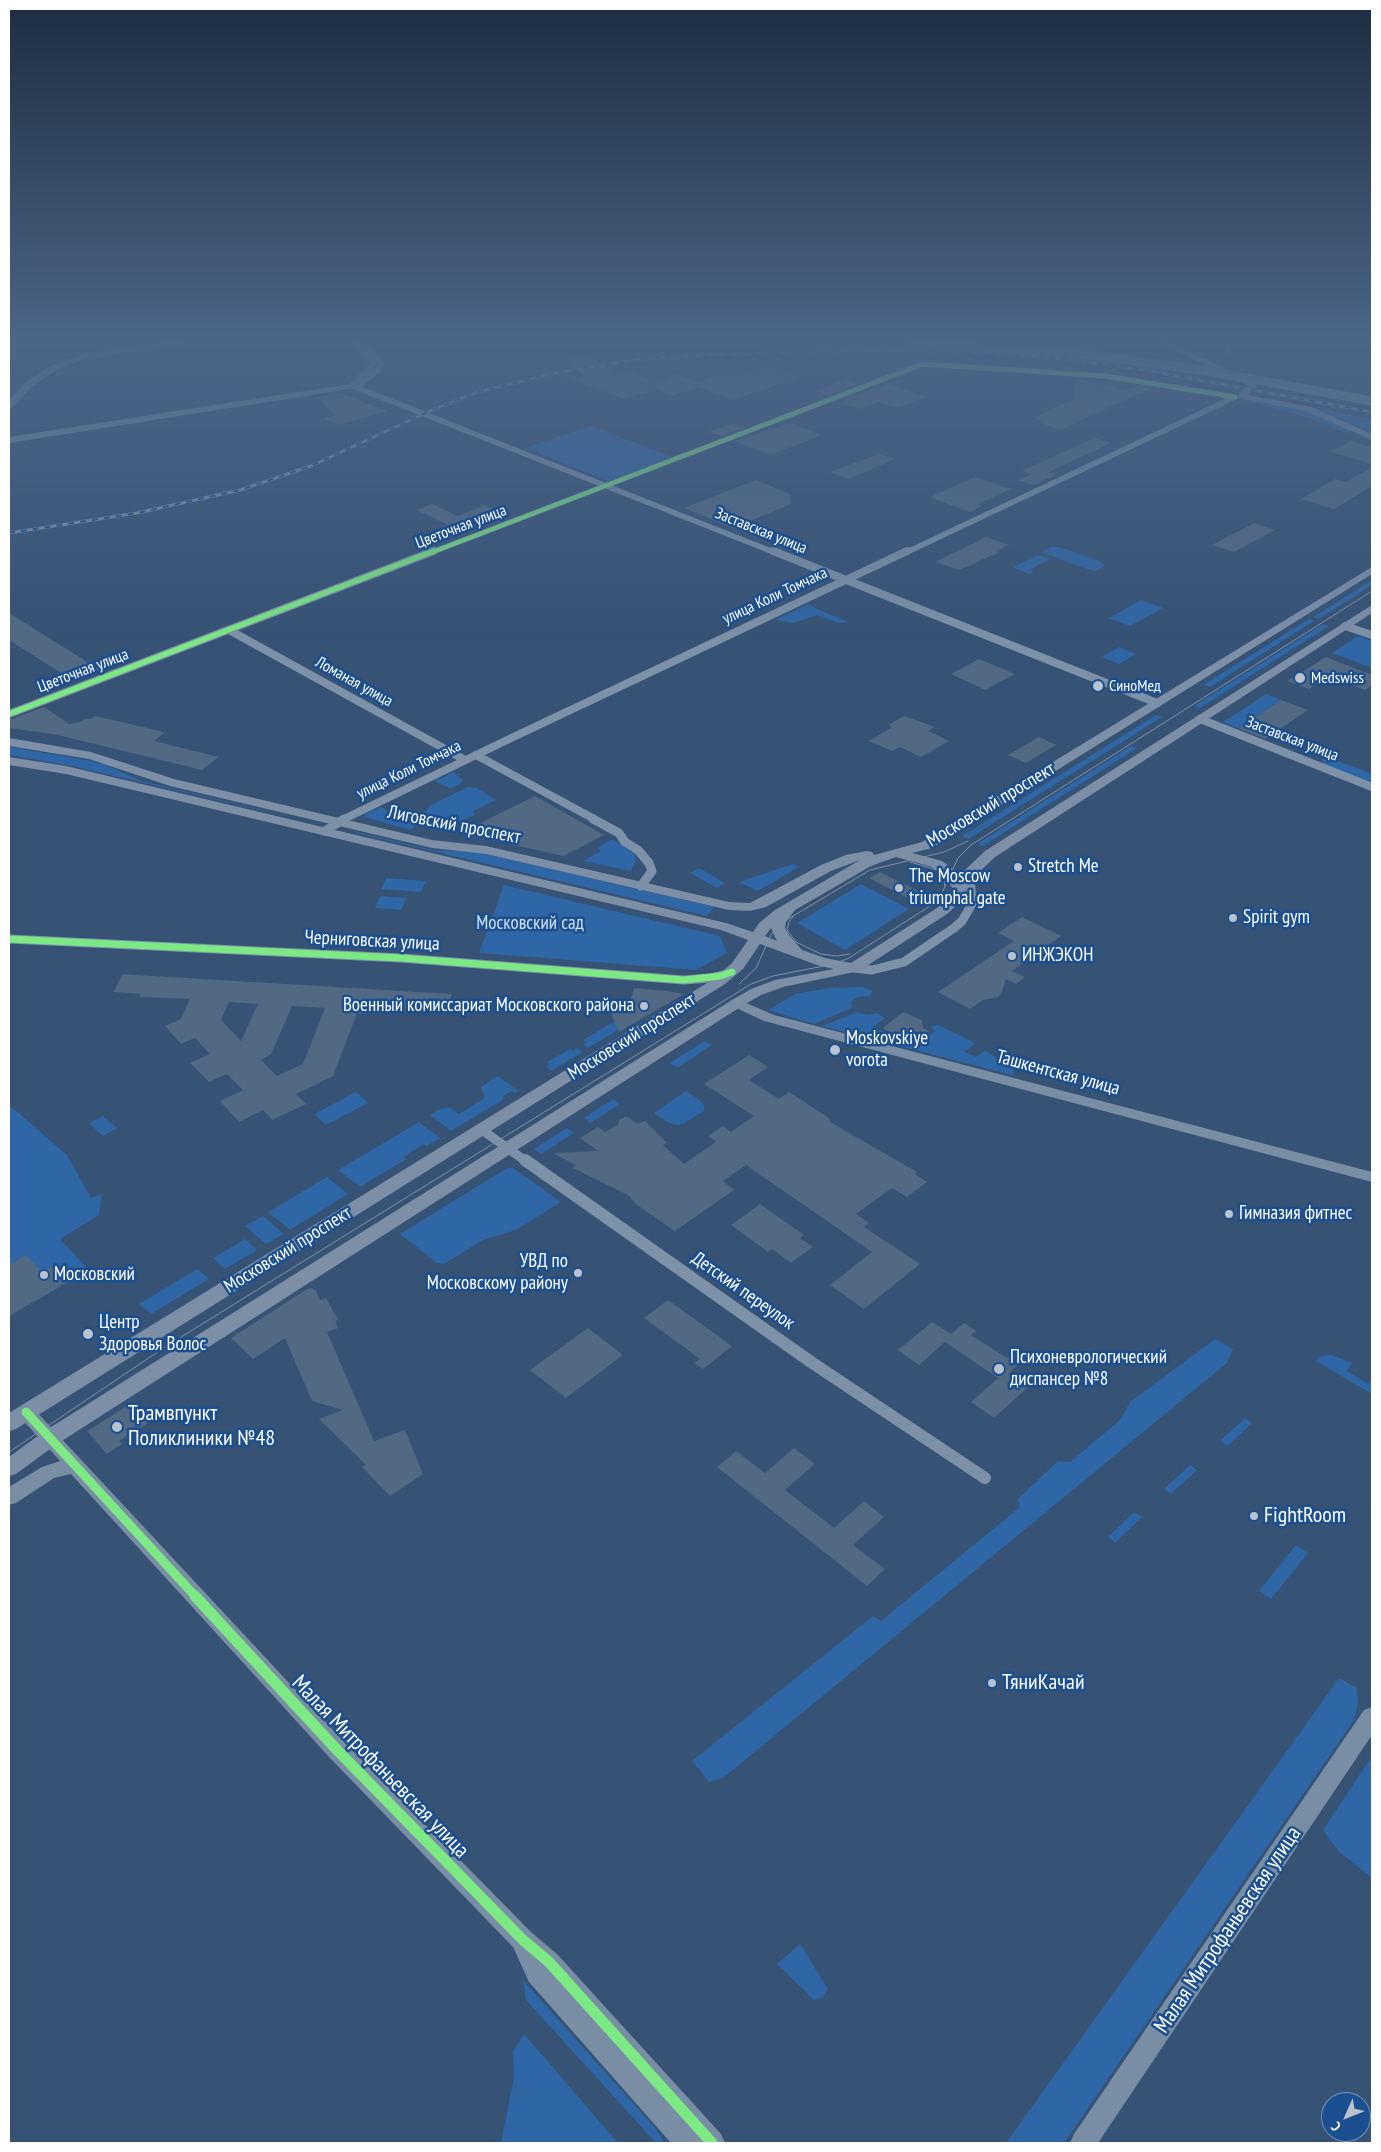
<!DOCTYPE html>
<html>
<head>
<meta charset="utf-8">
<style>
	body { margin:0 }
	#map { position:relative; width:1381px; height:2152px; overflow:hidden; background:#365274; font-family:"PT Sans Narrow",sans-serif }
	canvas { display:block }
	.frame { position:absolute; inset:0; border:10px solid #fff; pointer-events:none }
	.north { position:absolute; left:1321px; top:2092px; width:50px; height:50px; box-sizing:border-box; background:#1b4f8f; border:1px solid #7695bc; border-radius:50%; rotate:226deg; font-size:14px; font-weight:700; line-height:20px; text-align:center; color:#fff }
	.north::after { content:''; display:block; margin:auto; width:18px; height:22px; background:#b9c2ce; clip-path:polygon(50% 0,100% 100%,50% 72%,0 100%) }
</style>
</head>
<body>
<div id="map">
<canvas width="1381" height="2152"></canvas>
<div class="frame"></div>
<div class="north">С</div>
</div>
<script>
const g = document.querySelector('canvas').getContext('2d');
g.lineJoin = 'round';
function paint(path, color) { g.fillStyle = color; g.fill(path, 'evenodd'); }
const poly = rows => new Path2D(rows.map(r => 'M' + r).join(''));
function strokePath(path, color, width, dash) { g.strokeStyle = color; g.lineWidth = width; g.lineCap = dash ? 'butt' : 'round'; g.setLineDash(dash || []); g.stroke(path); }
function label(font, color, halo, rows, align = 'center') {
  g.font = font + ' "PT Sans Narrow",sans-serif'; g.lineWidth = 5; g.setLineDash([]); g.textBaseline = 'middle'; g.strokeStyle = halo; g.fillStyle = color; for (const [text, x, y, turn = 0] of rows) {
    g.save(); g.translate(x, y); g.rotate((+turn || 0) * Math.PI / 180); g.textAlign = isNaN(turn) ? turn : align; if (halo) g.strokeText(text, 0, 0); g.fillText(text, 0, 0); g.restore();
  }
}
paint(poly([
	[1247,398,1306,410,1354,431,1347,433,1312,419,1244,400],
	[1315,408,1372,419,1372,433],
	[591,426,672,457,609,481,525,448],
	[1051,547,1059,547,1102,562,1104,566,1096,571,1090,570,1041,552],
	[1038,555,1050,559,1031,569,1033,572,1029,574,1013,567],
	[1372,580,1372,585,1319,619,1313,617],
	[1141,600,1163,608,1130,626,1109,618],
	[807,605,808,605,848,622,838,623,817,615,794,623,775,620],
	[1309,619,1314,621,1210,687,1203,685],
	[1323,624,1329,626,1200,708,1194,706],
	[1358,636,1372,641,1372,668,1332,653],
	[1119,647,1136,654,1119,664,1102,657],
	[1266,694,1281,700,1237,728,1223,722],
	[1156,715,1162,717,968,839,962,836],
	[1131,746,1137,748,983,846,977,844],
	[9,747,86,760,103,764,142,781,316,823,72,766,9,755],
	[1328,757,1372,774,1372,784,1323,764,1322,759],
	[453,772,463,780,460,784,451,789,435,781],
	[468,787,477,788,496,800,473,811,475,815,457,822,428,816,425,813,429,806],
	[381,807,402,820,409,817,421,820,411,830,364,817,365,814],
	[357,832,433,850,482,853,714,907,707,916,356,833],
	[612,839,635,854,636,861,631,871,583,861,601,851,597,848],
	[793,864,799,867,758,891,739,882],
	[699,868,725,883,717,888,690,873],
	[386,878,426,881,421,892,381,889],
	[861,884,909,909,845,950,797,923],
	[504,885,720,936,727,953,696,970,479,953],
	[380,896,407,898,401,910,375,908],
	[863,987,873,991,870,996,857,997,851,1002,852,1008,814,1024,768,1010,795,994,828,988],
	[857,1012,868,1015,877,1013,885,1018,873,1027,900,1040,903,1038,910,1042,913,1040,920,1043,935,1031,931,1028,936,1024,975,1043,965,1052,976,1057,985,1050,1015,1071,1012,1075,822,1026],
	[615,1021,618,1030,588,1048,583,1045,587,1042,583,1040],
	[705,1041,712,1045,677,1068,670,1063],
	[577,1048,583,1052,551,1071,546,1067,550,1065,547,1062,570,1049,573,1051],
	[497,1076,519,1091,514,1093,511,1091,502,1097,504,1099,451,1131,430,1115,440,1109,449,1107,459,1114,485,1098,481,1087],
	[686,1091,701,1101,704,1105,704,1111,683,1124,678,1125,669,1123,654,1113],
	[356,1092,368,1103,326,1125,314,1114],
	[613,1099,620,1104,590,1123,584,1118],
	[9,1107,14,1109,67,1155,91,1198,102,1194,99,1215,60,1239,89,1270,9,1316],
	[103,1116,117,1128,103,1136,89,1123],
	[419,1122,440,1138,427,1146,424,1144,404,1157,406,1159,360,1187,338,1170],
	[567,1128,574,1133,541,1154,534,1149],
	[507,1168,513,1168,561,1202,516,1230,483,1240,444,1264,437,1263,400,1234],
	[327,1177,348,1194,290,1230,268,1212],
	[263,1216,284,1234,266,1244,245,1226],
	[245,1239,257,1250,225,1269,213,1258],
	[197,1269,209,1279,151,1314,139,1304],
	[1215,1339,1233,1349,1227,1363,723,1778,709,1782,692,1761,873,1616,881,1621,1020,1507,1018,1499,1058,1461,1070,1462,1121,1419,1130,1402],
	[1332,1355,1352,1363,1347,1371,1368,1384,1372,1379,1372,1394,1316,1361,1320,1356],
	[1245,1418,1252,1423,1228,1446,1220,1441],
	[1190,1465,1197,1470,1171,1494,1164,1489],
	[1134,1512,1142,1517,1115,1543,1108,1537],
	[1296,1545,1308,1553,1271,1599,1259,1591],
	[1339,1678,1357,1688,1358,1704,1354,1720,1064,2143,1006,2143],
	[1372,1756,1372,1878,1339,1852,1323,1830],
	[800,1944,828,1989,823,1997,814,2000,777,1964],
	[523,1980,657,2130,664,2143,656,2143,526,2000],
	[524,2034,618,2143,501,2143,514,2077,513,2052]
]), '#2f66a5');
paint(poly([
	[589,354,614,372,630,371,647,379,653,378,659,380,676,374,698,382,724,373,736,377,768,366,800,377,733,400,698,387,672,396,654,389,625,399,565,378,584,376,561,358],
	[846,379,859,384,829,395,816,391],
	[1076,379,1090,382,1096,386,1113,385,1121,390,1137,386,1151,388,1060,430,1039,423,1042,421,1035,419,1039,417,1037,416,1075,399],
	[888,384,927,397,897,408,879,402,860,409,841,403,847,400,844,399],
	[342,393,370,405,388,411,339,425,323,419,334,415,318,397],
	[733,423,746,427,722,436,709,432],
	[790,423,822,435,773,454,762,452,735,441],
	[1094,438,1111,443,1047,473,1058,474,1033,485,1018,480,1032,474,1022,471],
	[1351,441,1372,447,1372,464,1331,452],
	[879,454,895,459,848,479,830,472],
	[1372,467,1372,486,1334,509,1301,499,1335,479,1346,482],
	[975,477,1011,489,978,504,982,506,970,512,930,497],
	[756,480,790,494,791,504,733,528,684,508],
	[432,504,458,516,485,505,499,511,470,522,474,523,458,529,416,510],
	[1254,523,1275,530,1234,552,1212,545],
	[986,537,1009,545,997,551,1000,552,959,570,935,562],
	[9,613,100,670,72,680,9,640],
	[1326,657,1372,675,1372,685,1365,690,1328,676,1309,689,1288,681],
	[979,659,1015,674,985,690,951,674],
	[1281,700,1308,710,1265,739,1238,728],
	[44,707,69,724,80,722,85,719,90,719,95,716,160,731,164,733,154,741,219,757,202,770,58,735,9,728,9,720],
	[904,716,935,727,928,731,949,741,921,757,900,747,892,751,869,741,892,727,888,725],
	[1039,737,1056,745,1026,763,1008,755],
	[535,796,604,835,564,856,460,833],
	[880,872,930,897,919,904,869,878],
	[1022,917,1061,936,1012,971,1025,977,1016,984,1006,979,1001,994,998,997,983,1000,970,1009,938,992,1014,941,998,933],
	[123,974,136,975,452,994,447,1007,423,1005,421,1009,407,1008,406,1012,368,1010,366,1014,357,1013,333,1076,296,1094,306,1104,272,1120,263,1110,239,1122,220,1101,243,1090,227,1074,209,1082,190,1063,210,1054,195,1038,181,1044,165,1026,181,1019,190,999,139,997,141,994,113,992],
	[229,1002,258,1004,241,1041,221,1020],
	[292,1006,325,1008,303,1064,277,1076,261,1060,271,1054],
	[634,988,667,991,684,994,619,1032,611,1013,630,1002],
	[903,1012,922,1020,923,1028,929,1031,918,1040,912,1036,909,1039,904,1036,899,1037,884,1029,884,1027],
	[749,1055,768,1067,749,1080,779,1099,789,1092,829,1118,830,1122,917,1172,915,1174,927,1182,907,1197,892,1188,856,1214,869,1223,864,1227,920,1264,864,1309,830,1285,872,1252,746,1165,723,1181,734,1190,675,1231,637,1205,628,1195,573,1168,575,1165,553,1153,598,1151,580,1138,598,1127,605,1132,618,1125,619,1120,625,1117,630,1118,637,1124,645,1121,667,1143,663,1145,684,1164,716,1142,708,1136,723,1126,731,1132,754,1116,704,1084],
	[760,1204,804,1235,800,1238,813,1247,791,1263,772,1249,768,1252,731,1225],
	[26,1255,43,1272,54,1266,69,1281,9,1316,9,1265],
	[312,1288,316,1291,320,1300,326,1298,338,1320,335,1321,338,1328,327,1332,374,1441,405,1430,423,1474,390,1496,362,1467,366,1465,319,1419,343,1410,312,1401,285,1338,253,1359,231,1338,307,1289],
	[668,1300,732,1346,703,1369,694,1363,700,1359,644,1318],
	[932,1322,951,1334,964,1323,976,1331,971,1335,1007,1358,1011,1355,1021,1362,1008,1374,1028,1387,994,1418,971,1402,998,1378,945,1342,919,1365,898,1350],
	[588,1328,623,1355,566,1398,530,1370],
	[130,1404,148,1423,119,1441,122,1444,107,1454,87,1431],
	[794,1448,815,1464,785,1490,834,1528,864,1501,884,1517,853,1545,885,1569,867,1586,717,1467,736,1451,765,1473]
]), '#526984');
strokePath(poly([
	[353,386,776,553],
	[353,386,362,383,378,370,381,364,379,359,360,342],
	[430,553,923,364,1105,376,1235,397],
	[905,553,1233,398]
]), '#7d92a8', 5.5);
strokePath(poly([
	[773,551,1157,703],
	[1345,626,1372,635],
	[229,630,465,760],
	[9,714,434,551],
	[1200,719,1372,787],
	[476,755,596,820],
	[342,820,505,741,907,551]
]), '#7d92a8', 8);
strokePath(poly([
	[593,819,619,833,625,842,638,850,649,863,652,871,641,886],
	[325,831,344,819],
	[9,939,401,958,684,980,711,978,728,974],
	[854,968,872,970,904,962,954,928,962,921,972,904,970,873],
	[482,1130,527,1162]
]), '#7d92a8', 9);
strokePath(poly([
	[525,1160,811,1362,985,1478]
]), '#7d92a8', 12);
paint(poly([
	[348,342,357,342,377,362,374,370,356,388,9,443,9,437,350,384,367,367,369,362,348,342],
	[1157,342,1168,342,1256,383,1256,387,1248,395,1311,407,1372,434,1372,440,1306,411,1239,398,1239,394,1248,386,1157,342],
	[737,999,774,1015,1372,1172,1372,1182,764,1021,732,1006,730,1003,732,1000,737,999],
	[26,1405,32,1407,346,1744,531,1932,557,1954,721,2134,725,2143,671,2143,529,1982,513,1947,330,1758,71,1474,54,1478,16,1503,9,1505,9,1487,42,1467,60,1461,20,1417,17,1412,20,1407,26,1405],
	[1372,1707,1372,1735,1098,2143,1070,2143,1074,2134,1364,1710,1372,1707]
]), '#798da4');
paint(poly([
	[162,342,186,342,182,344,86,359,58,369,32,386,12,408,9,409,9,401,26,382,52,365,84,354,162,342],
	[1372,567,1372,574,932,848,912,853,942,861,956,871,960,878,965,870,985,851,1372,605,1372,613,995,857,976,875,957,905,947,914,859,971,783,987,761,995,742,1006,57,1444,16,1474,9,1476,9,1457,43,1432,732,1000,751,989,775,980,834,969,817,965,760,944,743,969,725,984,16,1429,9,1431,9,1413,715,978,732,963,748,940,721,930,66,774,9,765,9,757,66,766,726,923,753,932,759,923,775,910,860,860,831,871,766,907,750,911,729,910,486,854,432,848,170,786,89,759,9,746,9,738,91,752,174,779,432,840,486,846,729,902,750,903,821,865,846,855,867,851,872,852,874,855,922,842,1372,567],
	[896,857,932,867,945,877,953,889,946,899,937,908,851,963,825,958,802,950,789,935,785,928,786,922,795,910,871,866,896,857],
	[771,928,775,937,777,941,765,936,771,928]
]), '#7d8ea7');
strokePath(poly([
	[910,862,937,870,944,880,945,886],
	[793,917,789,922,787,930,796,942,821,954,837,956,850,954],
	[739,984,756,968,771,935,778,925,870,870,944,852,968,841],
	[9,1452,165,1347,751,984,773,976,834,964,849,958,933,904,941,895,958,858,971,845,1372,591]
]), '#7e92a7', 1);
const rail = poly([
	[1210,342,1232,353],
	[9,533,137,513,240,490,311,466,432,410,475,393,545,375,634,360,701,355,849,351,928,351,1000,354,1066,359,1145,370,1372,412]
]);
strokePath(rail, '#7e92a7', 3);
strokePath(rail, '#1b4f8f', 2, [6]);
strokePath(poly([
	[909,342,1091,355,1207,371,1372,401]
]), '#7d8ea7', 9);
strokePath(poly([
	[430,553,923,364,1105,376,1235,397]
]), '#7ce984', 4.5);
strokePath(poly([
	[9,714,434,551]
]), '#7ce984', 5.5);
strokePath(poly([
	[9,939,401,958,684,980,720,976,732,972]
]), '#7ce984', 7);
strokePath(poly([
	[26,1412,196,1597]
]), '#7ce984', 9);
strokePath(poly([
	[195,1596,338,1751,523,1940,549,1962,712,2143]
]), '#7ce984', 11);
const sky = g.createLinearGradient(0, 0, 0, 643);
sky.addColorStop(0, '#1e2d40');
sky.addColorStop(0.53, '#4c6688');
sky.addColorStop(1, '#4c668800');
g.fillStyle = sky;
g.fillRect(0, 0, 1381, 643);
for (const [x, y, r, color] of [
	[1300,678,6,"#b9c2ce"],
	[1098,686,6,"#b9c2ce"],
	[1018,867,5,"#b9c2ce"],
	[899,888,5,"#b9c2ce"],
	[1233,918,5,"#b9c2ce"],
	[1012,956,5,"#b9c2ce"],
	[644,1006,5,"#b9c2ce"],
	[835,1050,6,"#b9c2ce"],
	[1229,1214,5,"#b9c2ce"],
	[578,1273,5,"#b9c2ce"],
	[44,1275,5,"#b9c2ce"],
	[88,1334,6,"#b9c2ce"],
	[999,1369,6,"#b9c2ce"],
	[117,1427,6,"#b9c2ce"],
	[1254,1516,5,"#b9c2ce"],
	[992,1683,5,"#b9c2ce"]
]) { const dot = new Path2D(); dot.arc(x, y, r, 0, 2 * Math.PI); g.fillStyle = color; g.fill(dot); strokePath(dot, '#1b4f8f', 2); }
label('16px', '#fff', '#1b4f8f', [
	["Цветочная улица",461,527,-21],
	["Заставская улица",761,531,22],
	["улица Коли Томчака",775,596,-25],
	["Цветочная улица",83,671,-21],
	["Ломаная улица",354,682,29],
	["Заставская улица",1292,739,21],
	["улица Коли Томчака",409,770,-26]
]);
label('16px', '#fff', '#1b4f8f', [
	["Medswiss",1311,678],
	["СиноМед",1109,686]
], 'left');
label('19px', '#fff', '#1b4f8f', [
	["Московский проспект",991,805,-31],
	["Лиговский проспект",454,825,11],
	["Черниговская улица",372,941,3],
	["Московский проспект",632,1037,-32],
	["Ташкентская улица",1058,1073,15],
	["Московский проспект",288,1250,-32],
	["Детский переулок",743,1291,35]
]);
label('19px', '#fff', '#1b4f8f', [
	["Stretch Me",1028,867],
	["The Moscow",909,877],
	["triumphal gate",909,899],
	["Spirit gym",1243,918],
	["ИНЖЭКОН",1022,956],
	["Военный комиссариат Московского района",634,1006,"right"],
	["Moskovskiye",846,1039],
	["vorota",846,1061],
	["Гимназия фитнес",1239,1214],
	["УВД по",568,1262,"right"],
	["Московскому району",568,1284,"right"],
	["Московский",54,1275],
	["Центр",99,1323],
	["Здоровья Волос",99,1345],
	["Психоневрологический",1010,1358],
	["диспансер №8",1010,1380]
], 'left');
label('19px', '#cfe3fa', '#1b4f8f', [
	["Московский сад",530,924]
]);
label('22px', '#fff', '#1b4f8f', [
	["Трамвпункт",128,1414],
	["Поликлиники №48",128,1439],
	["FightRoom",1264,1516],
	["ТяниКачай",1002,1683]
], 'left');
label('22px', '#fff', '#1b4f8f', [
	["Малая Митрофаньевская улица",380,1767,46],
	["Малая Митрофаньевская улица",1228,1930,-56]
]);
</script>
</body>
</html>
